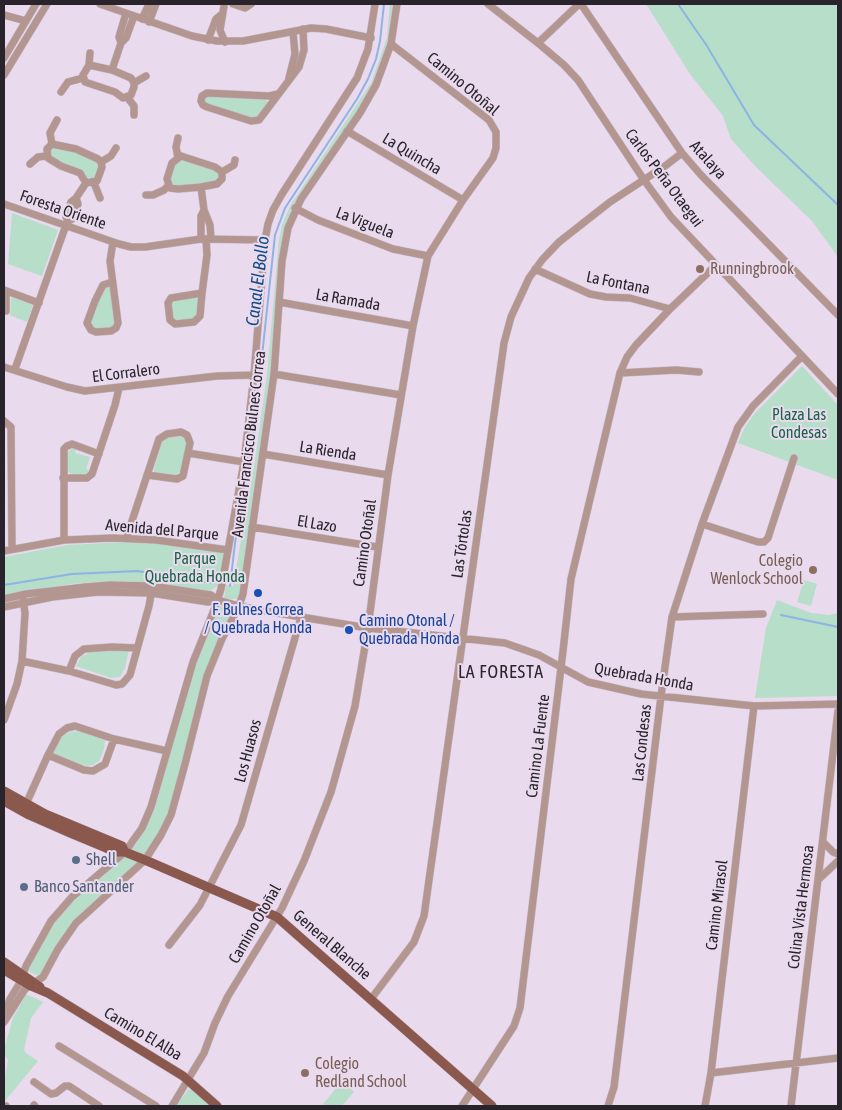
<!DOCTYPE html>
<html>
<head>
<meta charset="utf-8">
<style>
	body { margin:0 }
	#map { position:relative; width:842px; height:1110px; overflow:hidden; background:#e9daee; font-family:"Asap Condensed",sans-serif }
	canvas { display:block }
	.frame { position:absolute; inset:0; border:5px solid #29242b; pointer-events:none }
</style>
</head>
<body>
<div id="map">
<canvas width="842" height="1110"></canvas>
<div class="frame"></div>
</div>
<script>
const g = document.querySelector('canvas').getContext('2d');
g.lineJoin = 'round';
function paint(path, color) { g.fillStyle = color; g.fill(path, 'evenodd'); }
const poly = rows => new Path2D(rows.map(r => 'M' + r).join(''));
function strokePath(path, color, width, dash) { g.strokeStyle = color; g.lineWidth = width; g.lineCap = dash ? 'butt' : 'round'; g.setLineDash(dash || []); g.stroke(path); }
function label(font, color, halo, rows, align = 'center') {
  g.font = font + ' "Asap Condensed",sans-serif'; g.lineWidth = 4; g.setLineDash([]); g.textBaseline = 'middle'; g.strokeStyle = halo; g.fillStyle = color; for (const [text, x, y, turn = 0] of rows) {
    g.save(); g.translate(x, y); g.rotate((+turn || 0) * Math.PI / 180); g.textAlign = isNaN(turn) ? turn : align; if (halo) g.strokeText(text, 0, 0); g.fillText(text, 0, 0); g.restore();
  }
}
paint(poly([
	[390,4,395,4,389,51,359,113,293,207,284,238,273,374,243,577,238,599,224,599,226,585,233,586,254,467,267,374,279,240,282,225,290,206,371,83,387,38],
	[646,4,834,4,838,7,838,257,812,221,756,167,731,139,723,116,690,74],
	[207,96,265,99,268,102,261,114,253,118,207,105,203,100],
	[52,147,75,152,91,158,99,164,95,179,89,180,84,172,52,158,49,149],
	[182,158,218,171,221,175,217,181,200,185,171,186,167,179,175,161],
	[12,213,58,230,42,276,8,264],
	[110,283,117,324,111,330,96,332,89,322,104,286],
	[200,294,195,319,176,321,169,317,171,299],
	[11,297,33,305,27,322,10,315],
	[802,366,838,405,838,480,738,443,745,427,755,413],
	[178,435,185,438,187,442,182,470,176,476,154,473,154,468,162,442,167,437],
	[71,449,76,449,75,453,90,457,86,469,90,470,86,474,74,475,68,472,67,453],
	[128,542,170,545,224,552,218,586,210,591,162,584,124,581,95,582,71,584,4,596,4,557,67,545],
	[804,580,817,584,811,606,797,602],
	[777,600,811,613,828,615,838,613,838,696,755,698,766,628],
	[221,605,235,609,208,664,197,699,182,765,168,815,157,840,144,857,121,878,95,900,71,923,54,949,41,975,38,976,30,972,29,968,36,953,57,918,70,904,136,844,154,811,190,679],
	[129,650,125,668,120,677,111,678,76,666,81,657,91,652],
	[79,731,105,740,104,749,99,761,93,765,86,766,52,755,61,737,70,732],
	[26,994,43,1002,31,1018,24,1050,26,1053,38,1061,4,1102,4,1078,5,1077,8,1060,4,1055,4,1049,13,1018],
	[342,1081,354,1092,342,1106,325,1106,323,1104],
	[193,1088,213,1106,176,1106,188,1090]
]), '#b6dec9');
strokePath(poly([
	[678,4,707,46,754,125,838,205],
	[4,585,72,574,137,571,176,576,210,583],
	[230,586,235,543,253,440,275,235,285,208,357,99,368,79,376,59,380,41,384,4],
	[781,615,838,627]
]), '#8cb4e4', 2);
const minor = poly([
	[100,4,192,36,217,41,243,41,311,28,326,29,371,38],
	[233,4,245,8,251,4],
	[488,4,538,43,564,65,578,80,644,180,671,217,838,394],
	[581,4,682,153,701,175,838,315],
	[224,6,220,30,225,42],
	[4,15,26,21],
	[142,19,149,4],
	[149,22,156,4],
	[208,40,216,19,222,14],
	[121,43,119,37,126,13],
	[538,43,579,4],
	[4,58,36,4],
	[89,65,112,70,131,78,134,83,134,87,131,95,123,98,115,92,85,82,83,75,89,65],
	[89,65,90,53],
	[112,70,121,43,126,38,134,16],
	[4,75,47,4],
	[289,78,295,54,293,32],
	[134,83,146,76],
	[61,92,68,82,83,78],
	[278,94,269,96,207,93,202,96,201,101,203,105,207,107,251,121,259,120,299,67,304,50,303,29],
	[127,97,134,106,134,115],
	[347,131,463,200],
	[178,138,176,147,178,158],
	[52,144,76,149,98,159,101,162,102,167,97,181,86,183,80,173,61,166,48,158,47,149,52,144],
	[52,144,50,133,57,120],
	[181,156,215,167,222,172,222,179,217,184,201,187,178,189,170,188,167,179,172,163,181,156],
	[101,162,111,156,116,148],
	[30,164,38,157,46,156],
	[222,172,234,165,235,160],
	[94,183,100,198],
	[201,187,204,210,210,225,211,238],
	[146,195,153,195,164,190,168,186],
	[4,204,119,244,131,247,145,247,201,239,265,240],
	[295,208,318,220,393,249,428,256],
	[68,221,72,219,78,204,76,198],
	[201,239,201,216,204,210],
	[535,269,590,294,606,297,630,298,670,309],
	[112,282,103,285,95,301,87,323,91,330,96,332,111,331,116,328,118,323,110,261,113,242],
	[4,290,39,303],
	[6,291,6,311],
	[202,293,171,298,168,303,170,320,175,324,194,322,200,316,202,293,207,255,206,239],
	[279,302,413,326],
	[4,367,67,387,85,391,217,376,254,375],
	[15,369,66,225,68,221,66,217,71,202,76,198,86,183],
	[620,373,676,370,699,372],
	[274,374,401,395],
	[4,421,11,427,12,549],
	[188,453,244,462],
	[263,454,388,475],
	[63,478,87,478,92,474,115,405,119,388],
	[702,524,758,542,764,542,768,538,794,458],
	[252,527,377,547],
	[127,538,128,533,159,439,167,434,181,432,187,435,190,443,183,476,177,479,147,475],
	[64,540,64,449,67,446,72,444,99,454],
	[4,551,64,540,113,538,156,540,228,550],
	[4,599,26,594,85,587,110,585,152,586,211,595,218,600,243,607,301,617,368,628,505,643,539,655,588,682,641,694,754,706,838,704],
	[4,607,52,597,98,592,151,593,208,602,218,600],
	[672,617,763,614],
	[22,661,69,671,116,685,122,684,130,675,149,606,152,589],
	[69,671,75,656,84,649,112,647,137,648],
	[4,720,17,684,22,661,25,613,23,599],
	[48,755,84,770,93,771,105,764,114,739],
	[26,804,48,755,59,734,67,728,75,726,114,739,167,751],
	[823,842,833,852,838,854],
	[819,879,838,861],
	[169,945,200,905,241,825,301,617],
	[371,999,414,942,424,916,504,343,511,317,529,278,542,260,559,242,610,202,665,166,682,153],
	[4,1014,10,999,21,981,26,966,51,921,72,897,125,852,142,828,151,807,193,662,216,605,221,589,244,462,254,375,265,240,268,224,273,210,282,194,357,78,368,49,375,4],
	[4,1022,25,989,43,977,58,949,76,923,145,860,161,835,171,815,185,764,207,676,222,639,239,606,243,594,274,374,282,261,288,228,301,199,360,113,376,85,391,44,397,4],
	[59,1046,156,1106],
	[711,1073,838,1058],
	[34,1082,51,1094,56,1093,65,1086,69,1086,99,1106],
	[34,1105,35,1106],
	[5,1106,6,1106],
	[172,1106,204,1053,215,1023,228,996,282,908,304,861,331,792,355,706,368,628,388,475,413,326,428,256,463,200,493,158,496,148,496,132,489,120,391,44],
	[462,1106,514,1026,520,1008,563,651,571,579,620,373,627,357,636,345,670,309,716,265],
	[608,1106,614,1087,661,696,672,617,702,524,738,427,753,406,802,356],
	[705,1106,711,1073,754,706],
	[791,1106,838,711]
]);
const major = poly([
	[4,791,45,814,122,846,125,852],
	[4,801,29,815,70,833,116,852,125,852,145,860,277,917,492,1106],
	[4,962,40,987],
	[4,970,29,985,48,993,183,1076,217,1106]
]);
strokePath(minor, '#c6b9cb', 8);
strokePath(major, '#c6b9cb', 10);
strokePath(minor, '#b49690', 7);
strokePath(major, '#8b584e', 9);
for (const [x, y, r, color] of [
	[700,269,5,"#8d6e63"],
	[813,570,5,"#8d6e63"],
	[258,593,5,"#1a4fb4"],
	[349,630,5,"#1a4fb4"],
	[76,860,5,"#5c6f8a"],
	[24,887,5,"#5c6f8a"],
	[305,1073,5,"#8d6e63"]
]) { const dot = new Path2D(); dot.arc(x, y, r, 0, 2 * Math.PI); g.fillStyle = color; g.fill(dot); strokePath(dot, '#e9daee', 2); }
label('16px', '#29242b', '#e9daee', [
	["Camino Otoñal",463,84,40],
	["La Quincha",412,154,31],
	["Atalaya",708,160,48],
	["Carlos Peña Otaegui",664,178,53],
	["Foresta Oriente",63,210,19],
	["La Viguela",365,223,21],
	["La Fontana",618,283,11],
	["La Ramada",348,300,10],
	["El Corralero",126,373,-7],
	["Avenida Francisco Bulnes Correa",249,444,-83],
	["La Rienda",328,451,9],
	["El Lazo",317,524,9],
	["Avenida del Parque",162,530,5],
	["Camino Otoñal",365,543,-82],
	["Las Tórtolas",462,544,-82],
	["Quebrada Honda",644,677,10],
	["Las Condesas",642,743,-84],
	["Camino La Fuente",538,746,-83],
	["Los Huasos",248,751,-75],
	["Camino Mirasol",717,905,-83],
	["Colina Vista Hermosa",801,907,-83],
	["Camino Otoñal",255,924,-60],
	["General Blanche",332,945,41],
	["Camino El Alba",143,1034,31]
]);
label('16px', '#785e54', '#e9daee', [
	["Runningbrook",710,269],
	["Colegio",803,561,"right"],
	["Wenlock School",803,579,"right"],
	["Colegio",315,1064],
	["Redland School",315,1082]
], 'left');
label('16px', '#186445', '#e9daee', [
	["Plaza Las",799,415],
	["Condesas",799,433],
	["Parque",195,559],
	["Quebrada Honda",195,577]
]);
label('16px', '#164399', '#e9daee', [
	["F. Bulnes Correa",258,610],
	["/ Quebrada Honda",258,628],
	["Camino Otonal /",359,621,"left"],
	["Quebrada Honda",359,639,"left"]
]);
label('16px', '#4e5e75', '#e9daee', [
	["Shell",86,860],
	["Banco Santander",34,887]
], 'left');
label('italic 18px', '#144b85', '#e9daee', [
	["Canal El Bollo",258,281,-83]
]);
g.letterSpacing = '1px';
label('18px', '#29242b', '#e9daee', [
	["LA FORESTA",501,672]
]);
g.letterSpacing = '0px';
</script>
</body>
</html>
